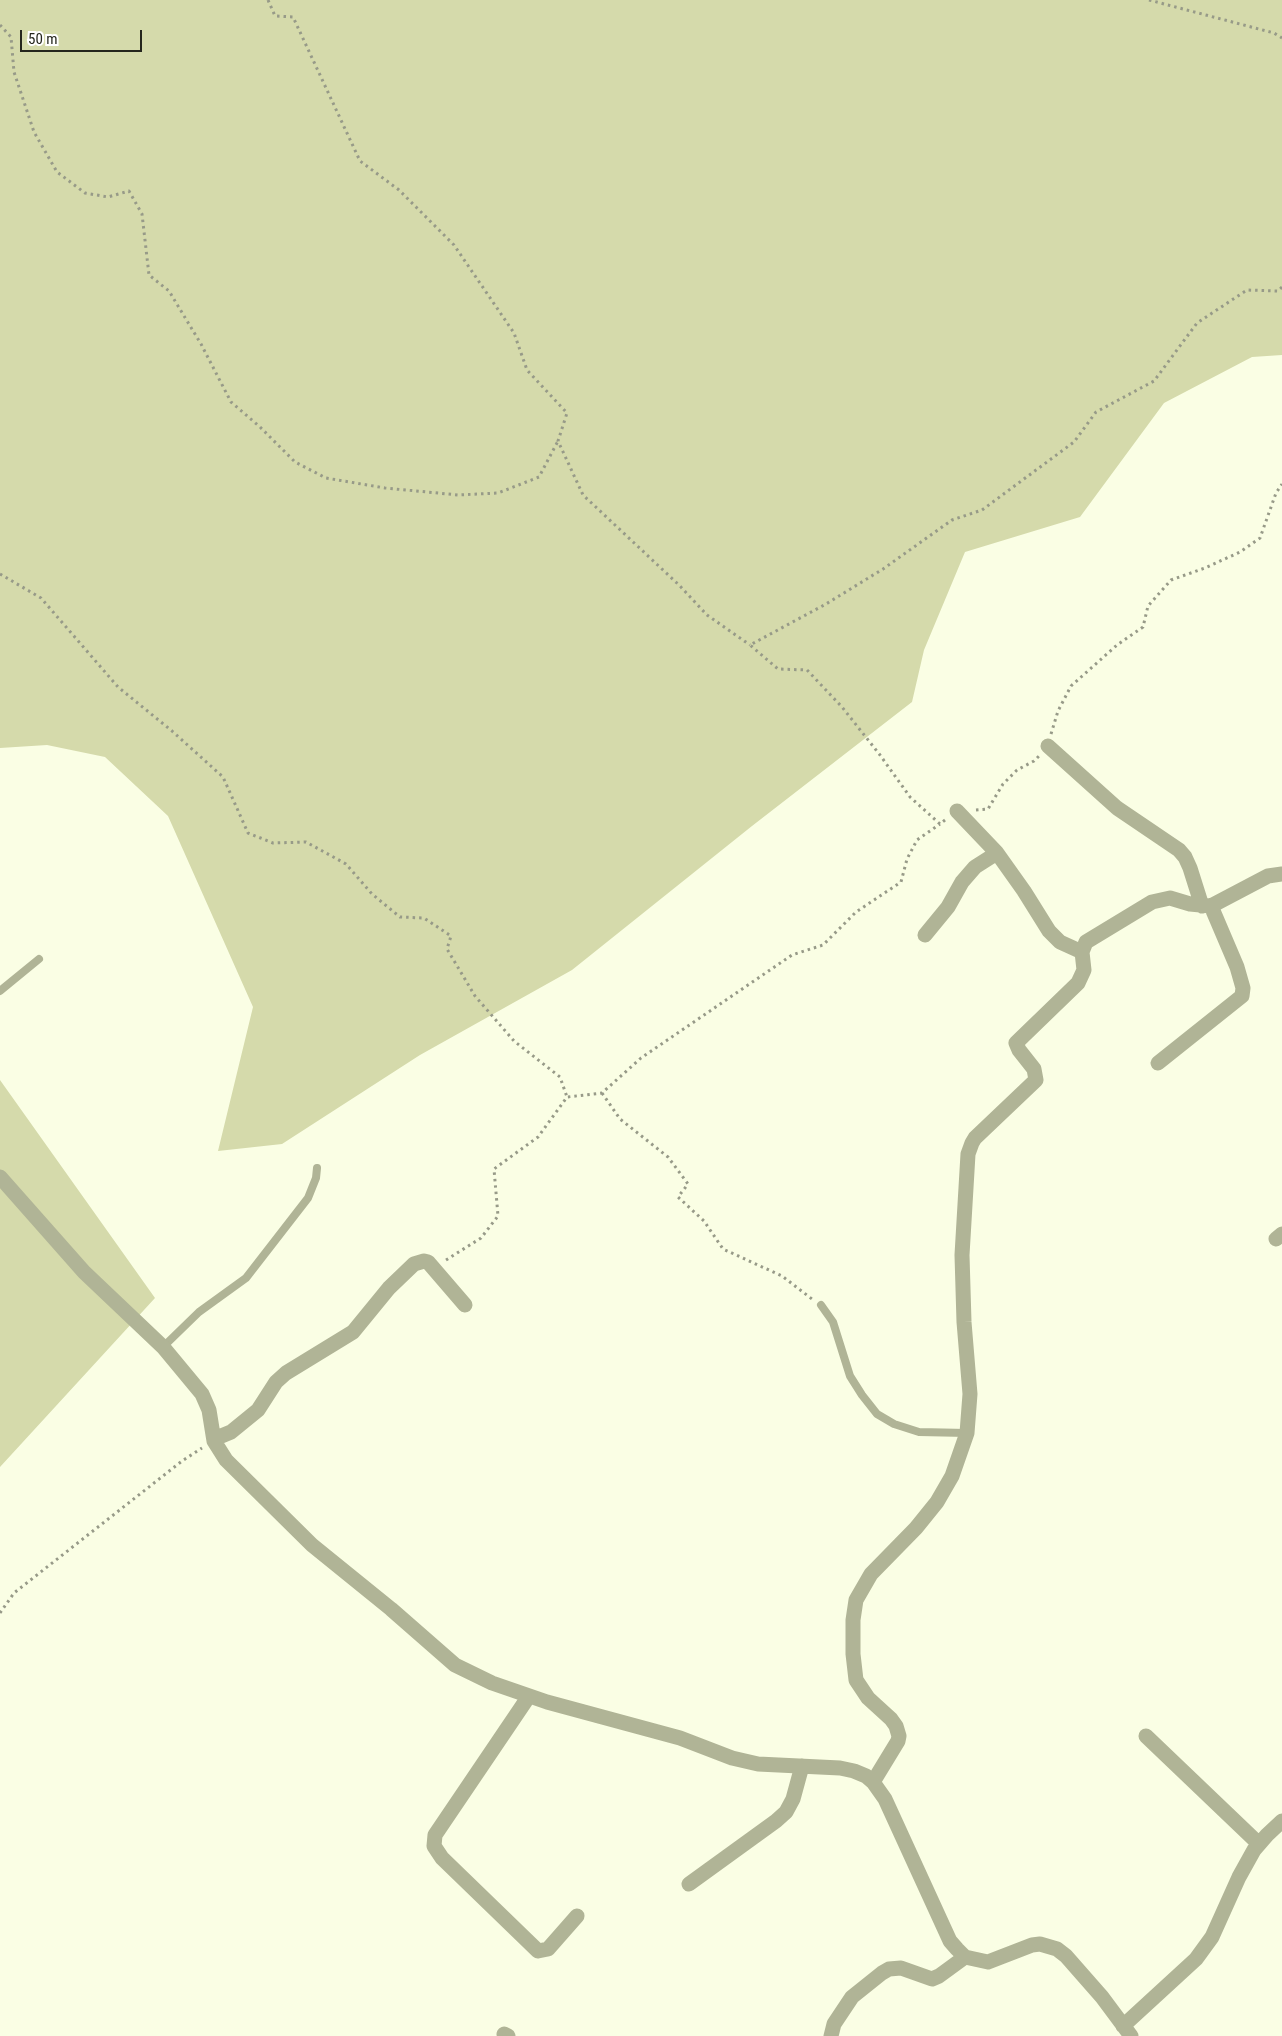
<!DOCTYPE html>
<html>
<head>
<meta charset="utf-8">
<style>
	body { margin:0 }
	#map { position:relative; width:1282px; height:2036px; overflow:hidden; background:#fafee4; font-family:"Roboto Condensed",sans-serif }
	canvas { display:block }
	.scale { position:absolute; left:20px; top:30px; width:122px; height:22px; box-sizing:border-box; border:2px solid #25261d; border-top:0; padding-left:6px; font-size:15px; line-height:18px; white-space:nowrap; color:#25261d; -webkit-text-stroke:4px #fff; paint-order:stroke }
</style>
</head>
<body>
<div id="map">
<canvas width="1282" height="2036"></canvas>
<div class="scale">50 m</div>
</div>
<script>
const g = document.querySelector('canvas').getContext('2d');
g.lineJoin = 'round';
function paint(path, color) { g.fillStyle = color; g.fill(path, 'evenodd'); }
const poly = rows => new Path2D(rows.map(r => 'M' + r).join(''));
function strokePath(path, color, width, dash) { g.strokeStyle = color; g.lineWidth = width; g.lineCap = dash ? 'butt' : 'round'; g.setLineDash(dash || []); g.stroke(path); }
paint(poly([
	[0,0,1282,0,1282,355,1252,357,1164,403,1080,517,965,552,924,650,912,702,752,826,572,970,420,1055,282,1144,218,1151,253,1007,168,816,105,757,47,745,0,748],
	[0,1080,155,1298,0,1467]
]), '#d5daab');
strokePath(poly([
	[268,0,275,16,293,17,360,161,399,190,454,245,514,333,527,370,567,413,558,441,583,495,679,585,707,615,750,645],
	[1149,0,1274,33,1282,38],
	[0,25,11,37,14,72,34,132,57,172,85,193,108,197,129,191,142,214,149,275,169,291,201,344,231,402,260,427,295,462,326,478,385,488,458,495,498,493,539,477,558,441],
	[0,574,41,598,118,687,172,731,223,777,248,833,273,843,306,842,346,864,372,894,400,917,424,918,451,936,447,949,475,996,514,1041,560,1077,567,1097],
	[1051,734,1058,711,1071,686,1117,645,1143,627,1148,606,1171,580,1205,568,1240,552,1260,538,1276,493,1282,484],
	[976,810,988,809,1003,784,1017,770,1034,761,1039,756],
	[945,820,940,824,910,797,880,755,842,707,807,670,778,669,750,645,826,604,883,569,952,520,982,510,1074,442,1096,412,1154,381,1197,323,1247,290,1278,291,1282,287],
	[602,1093,620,1119,668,1157,688,1184,678,1197,704,1221,723,1249,782,1276,812,1299],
	[446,1260,481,1238,498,1216,494,1169,538,1137,567,1097,602,1093,641,1058,792,955,823,945,856,912,901,882,907,859,917,840,940,824],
	[0,1613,14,1593,182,1461,202,1448]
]), '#979a88', 3, [2.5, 4]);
strokePath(poly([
	[0,991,39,959],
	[821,1305,833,1322,850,1376,862,1395,877,1414,894,1424,919,1432,967,1433],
	[163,1347,199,1312,246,1278,308,1198,316,1178,317,1168]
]), '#b0b496', 8);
strokePath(poly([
	[1048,746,1117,808,1179,850,1185,857,1190,868,1202,906],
	[957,811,997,853,1024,891,1049,931,1060,942,1082,952],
	[925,935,948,907,962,882,975,867,997,853],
	[1158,1063,1242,996,1243,988,1237,967,1211,906],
	[0,1177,84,1272,163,1347,202,1394,209,1410,214,1441,226,1460,312,1545,391,1609,455,1665,492,1683,547,1702,680,1738,732,1758,758,1764,840,1768,854,1771,866,1776,873,1782,885,1799,950,1941,957,1949,965,1957,988,1962,1032,1945,1040,1944,1057,1949,1066,1956,1102,1997,1131,2036],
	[1276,1239,1282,1234],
	[214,1439,231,1432,258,1410,276,1382,286,1373,353,1332,389,1288,414,1264,424,1261,428,1262,465,1305],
	[529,1696,435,1835,434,1846,442,1858,538,1951,548,1949,577,1916],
	[1146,1736,1259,1844],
	[873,1782,898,1741,899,1736,896,1726,891,1719,868,1698,856,1680,853,1654,853,1620,856,1600,871,1574,916,1528,937,1502,952,1476,967,1433,970,1394,964,1322,962,1255,968,1154,972,1143,975,1138,1036,1080,1034,1069,1019,1050,1016,1043,1078,983,1084,970,1082,952,1086,942,1152,902,1170,898,1190,904,1211,906,1268,876,1282,874],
	[689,1884,776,1821,786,1812,793,1799,802,1766],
	[1123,2026,1196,1959,1212,1937,1239,1877,1254,1850,1267,1835,1282,1821],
	[504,2034,508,2036],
	[831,2036,834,2024,852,1997,882,1973,889,1969,901,1968,932,1979,939,1976,965,1957]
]), '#b0b496', 15);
</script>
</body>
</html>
